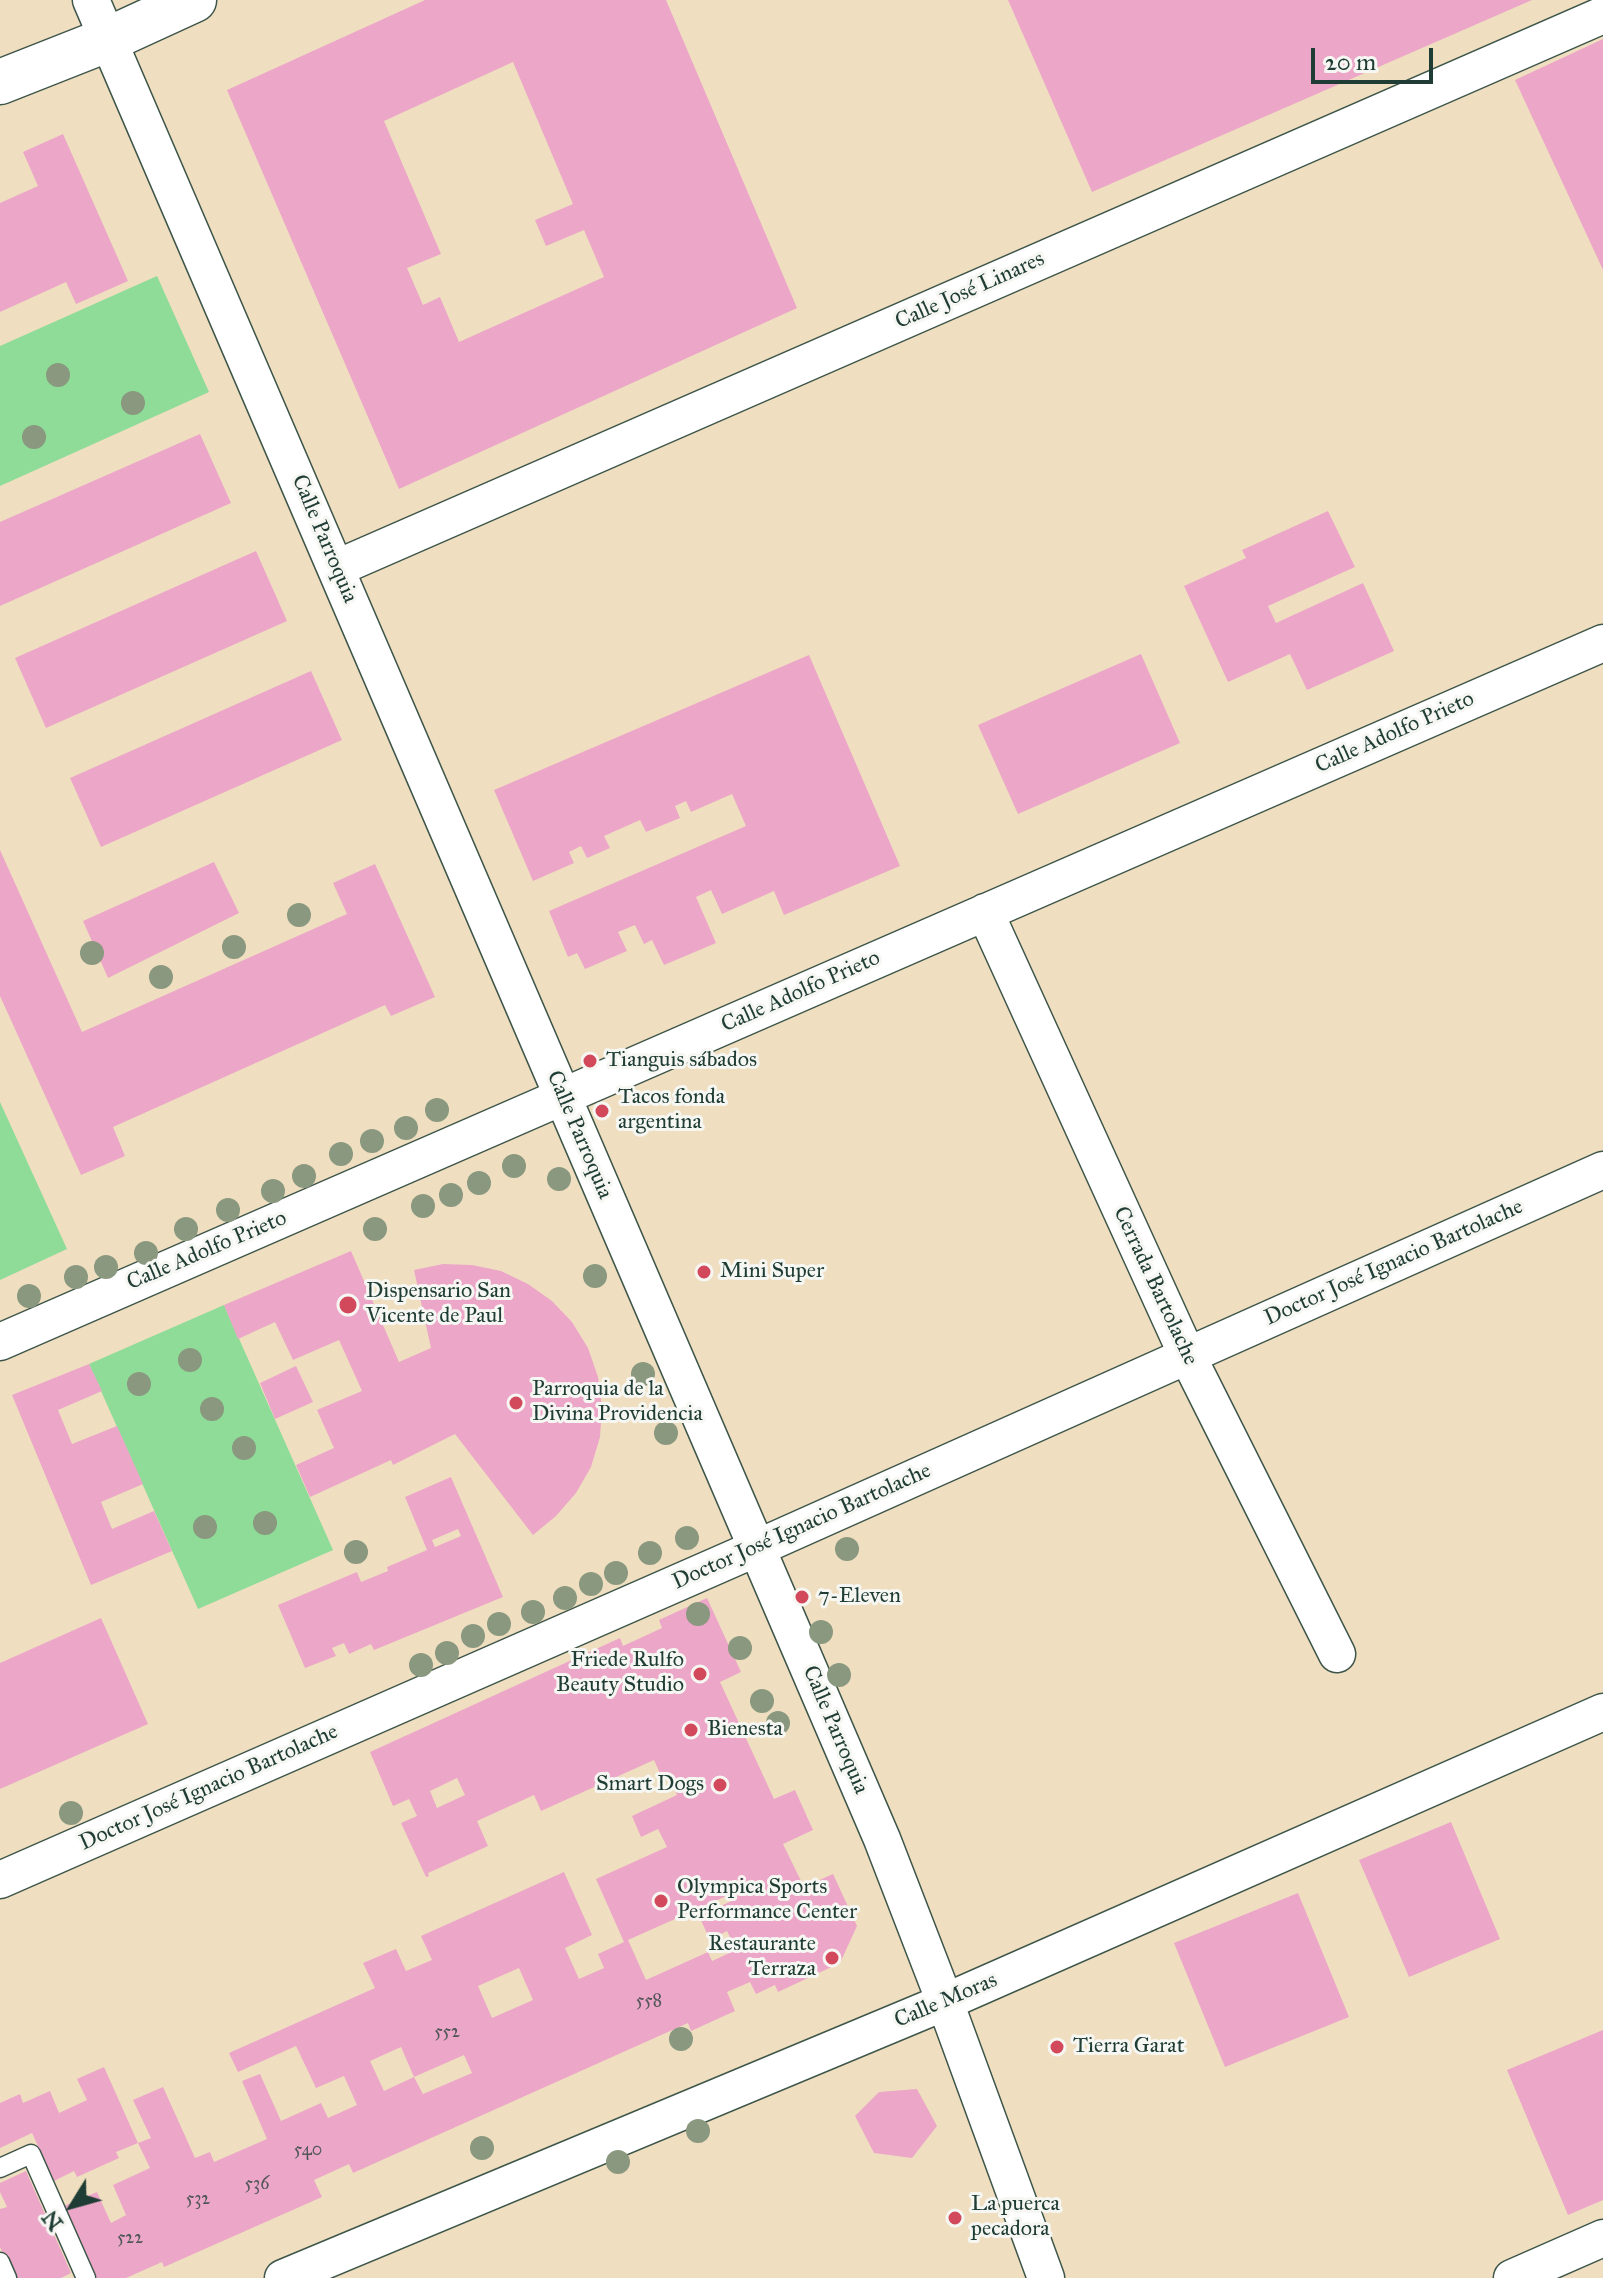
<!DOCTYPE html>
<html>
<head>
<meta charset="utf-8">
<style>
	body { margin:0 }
	#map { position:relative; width:1603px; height:2278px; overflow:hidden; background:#efdfc0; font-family:"IM FELL Great Primer",serif }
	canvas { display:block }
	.north { position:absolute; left:32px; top:2166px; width:80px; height:80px; -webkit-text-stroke:6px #f6f6f2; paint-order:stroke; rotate:233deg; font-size:22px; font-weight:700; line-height:32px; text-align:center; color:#1f3d34 }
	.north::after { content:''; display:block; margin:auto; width:28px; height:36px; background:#1f3d34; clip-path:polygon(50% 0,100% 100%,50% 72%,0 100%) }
	.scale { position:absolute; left:1311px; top:48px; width:122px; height:36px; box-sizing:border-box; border:4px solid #1f3d34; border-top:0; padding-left:10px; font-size:24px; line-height:28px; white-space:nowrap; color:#1f3d34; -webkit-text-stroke:6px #f6f6f2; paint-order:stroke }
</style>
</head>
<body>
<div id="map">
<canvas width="1603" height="2278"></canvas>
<div class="north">N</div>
<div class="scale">20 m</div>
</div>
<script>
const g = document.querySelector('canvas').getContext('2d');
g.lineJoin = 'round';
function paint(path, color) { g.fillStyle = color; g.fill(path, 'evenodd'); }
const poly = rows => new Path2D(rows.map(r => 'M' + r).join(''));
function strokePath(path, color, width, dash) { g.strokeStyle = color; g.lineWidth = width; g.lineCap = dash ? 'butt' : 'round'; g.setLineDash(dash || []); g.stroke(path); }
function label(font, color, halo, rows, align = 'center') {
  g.font = font + ' "IM FELL Great Primer",serif'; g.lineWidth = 6; g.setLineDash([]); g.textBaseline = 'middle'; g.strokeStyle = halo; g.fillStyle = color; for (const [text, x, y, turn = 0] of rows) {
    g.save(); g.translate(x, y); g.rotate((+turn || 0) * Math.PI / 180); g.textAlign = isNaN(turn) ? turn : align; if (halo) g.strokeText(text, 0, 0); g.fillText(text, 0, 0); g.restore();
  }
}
paint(poly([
	[157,276,209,392,0,486,0,346],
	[0,1102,67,1249,0,1280],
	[224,1305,333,1550,198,1609,89,1364]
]), '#8fdb98');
paint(poly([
	[425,0,666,0,797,308,399,489,227,90],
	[513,62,573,204,535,220,546,246,584,230,604,277,459,342,440,297,423,305,407,268,441,254,384,121],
	[1008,0,1532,0,1092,192],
	[1603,39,1603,270,1515,80],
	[63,134,128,281,76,304,66,282,0,312,0,203,38,186,23,152],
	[200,434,231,503,0,606,0,522],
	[1328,511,1355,567,1268,606,1276,623,1363,583,1394,651,1307,690,1290,654,1228,682,1184,586,1246,558,1242,550],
	[256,551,287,621,46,728,15,658],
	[1141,654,1180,743,1018,814,978,725],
	[809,655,900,866,784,915,774,891,722,914,711,890,696,897,716,943,664,965,652,940,644,944,635,925,618,932,627,951,585,969,577,953,568,957,549,911,746,826,732,794,691,812,686,801,675,806,680,818,646,832,640,820,604,836,610,848,587,858,581,846,569,852,574,863,533,881,494,790],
	[311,671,342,740,101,847,70,778],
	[0,850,82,1032,347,914,333,883,375,864,435,997,391,1016,385,1005,113,1127,125,1156,81,1175,0,996],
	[214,862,239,913,108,978,83,921],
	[351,1251,399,1362,431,1348,414,1270,443,1264,472,1265,501,1271,528,1284,552,1301,572,1322,588,1348,598,1377,602,1407,600,1437,591,1467,576,1493,556,1516,533,1535,455,1434,393,1465,391,1460,310,1497,296,1465,334,1448,317,1410,362,1391,339,1340,293,1360,275,1322,238,1339,224,1305],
	[89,1364,102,1391,58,1410,72,1444,117,1426,143,1484,101,1502,112,1529,154,1511,172,1551,91,1585,12,1395],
	[296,1366,313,1402,275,1419,260,1383],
	[451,1477,503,1597,374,1650,371,1644,349,1654,344,1643,332,1648,336,1656,305,1668,278,1605,357,1572,361,1582,388,1571,387,1567,427,1550,405,1497],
	[458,1529,461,1536,435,1547,432,1540],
	[707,1598,741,1672,720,1682,774,1799,795,1790,813,1830,783,1844,804,1887,833,1874,857,1926,840,1963,778,1992,775,1985,756,1994,750,1982,727,1992,735,2011,691,2031,688,2023,353,2173,349,2164,314,2180,322,2197,164,2267,162,2262,126,2278,97,2278,64,2206,97,2192,111,2223,126,2215,113,2185,150,2168,138,2143,151,2138,133,2100,163,2087,195,2158,210,2152,214,2162,267,2139,242,2081,260,2074,281,2121,321,2103,328,2118,357,2105,344,2076,316,2088,296,2046,238,2072,229,2053,375,1988,363,1963,396,1949,406,1971,432,1960,421,1936,564,1872,592,1935,565,1948,579,1979,604,1968,598,1954,624,1942,596,1879,667,1847,658,1829,641,1837,632,1816,677,1795,668,1775,662,1778,654,1760,541,1811,534,1795,477,1821,488,1846,428,1873,429,1876,426,1877,401,1823,417,1816,409,1799,393,1806,370,1752,620,1638,623,1646,662,1628,659,1620],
	[457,1778,465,1795,437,1808,430,1791],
	[733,1893,736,1899,699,1916,710,1940,727,1931,736,1950,712,1961,708,1952,646,1980,628,1940],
	[519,1968,533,2000,492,2018,478,1986],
	[401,2047,414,2077,464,2055,472,2073,423,2094,414,2077,384,2091,370,2061],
	[101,1618,148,1724,0,1789,0,1663],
	[1451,1822,1500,1939,1409,1977,1359,1860],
	[1298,1893,1349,2017,1225,2067,1174,1943],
	[1603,2030,1603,2200,1568,2215,1507,2070],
	[104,2067,138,2143,116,2152,119,2158,77,2177,74,2171,54,2181,32,2133,0,2148,0,2103,20,2094,23,2103,50,2091,59,2113,87,2100,77,2079],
	[917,2089,937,2126,912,2158,874,2153,855,2116,879,2092],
	[26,2171,71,2273,61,2278,14,2278,0,2247,0,2209,7,2207,0,2192,0,2183]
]), '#eca6c8');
const service = poly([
	[0,2168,31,2154,86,2278],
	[0,2262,7,2278]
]);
const minor = poly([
	[91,0,882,1839,945,2002,1046,2278],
	[337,568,1603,15],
	[985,912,1187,1355,1337,1654],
	[0,1342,1603,643],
	[0,1880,757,1548,1603,1170],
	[283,2278,945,2002,1603,1712],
	[1512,2278,1603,2238]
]);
const primary = poly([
	[0,82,109,39,194,0]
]);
strokePath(service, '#3e5549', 21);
strokePath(minor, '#3e5549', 39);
strokePath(primary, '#3e5549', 47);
strokePath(service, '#fff', 18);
strokePath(minor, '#fff', 36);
strokePath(primary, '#fff', 44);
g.fillStyle = '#89987e';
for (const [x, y] of [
	[58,375],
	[133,403],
	[34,437],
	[299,915],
	[234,947],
	[92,953],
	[161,977],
	[437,1110],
	[406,1128],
	[372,1141],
	[341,1154],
	[514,1166],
	[304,1176],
	[559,1179],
	[479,1183],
	[273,1191],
	[451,1195],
	[423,1206],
	[228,1210],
	[186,1229],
	[375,1229],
	[146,1253],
	[106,1267],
	[595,1276],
	[76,1277],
	[29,1296],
	[190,1360],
	[643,1374],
	[139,1384],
	[212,1409],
	[666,1433],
	[244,1448],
	[265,1523],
	[205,1527],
	[687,1538],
	[847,1549],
	[356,1552],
	[650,1553],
	[616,1573],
	[591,1584],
	[565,1598],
	[533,1612],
	[698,1614],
	[499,1624],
	[821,1632],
	[473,1636],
	[740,1648],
	[447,1653],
	[421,1665],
	[839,1675],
	[762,1701],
	[778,1723],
	[71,1813],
	[681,2039],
	[698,2131],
	[482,2148],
	[618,2162]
]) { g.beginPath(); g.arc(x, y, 12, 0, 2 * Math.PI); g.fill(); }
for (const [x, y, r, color] of [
	[590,1061,8,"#d1495b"],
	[602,1111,8,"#d1495b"],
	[704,1272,8,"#d1495b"],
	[348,1305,10,"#d1495b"],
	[516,1403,8,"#d1495b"],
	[802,1597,8,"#d1495b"],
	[700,1674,8,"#d1495b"],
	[691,1730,8,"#d1495b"],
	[720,1785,8,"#d1495b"],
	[661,1901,8,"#d1495b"],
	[832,1958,8,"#d1495b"],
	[1057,2047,8,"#d1495b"],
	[955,2218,8,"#d1495b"]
]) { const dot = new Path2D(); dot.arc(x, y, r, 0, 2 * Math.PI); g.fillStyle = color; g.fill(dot); strokePath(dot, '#f6f6f2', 3); }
label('18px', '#525759', null, [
	["558",649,2002],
	["552",447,2033],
	["540",308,2151],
	["536",257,2185],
	["532",198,2200],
	["522",130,2239]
]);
label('22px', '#1f3d34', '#f6f6f2', [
	["Calle José Linares",970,291,-24],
	["Calle Parroquia",324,539,67],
	["Calle Adolfo Prieto",1395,733,-24],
	["Calle Adolfo Prieto",801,992,-24],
	["Calle Parroquia",579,1135,67],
	["Calle Adolfo Prieto",207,1251,-23],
	["Doctor José Ignacio Bartolache",1394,1263,-24],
	["Cerrada Bartolache",1155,1286,65],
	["Doctor José Ignacio Bartolache",802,1527,-24],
	["Calle Parroquia",835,1730,67],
	["Doctor José Ignacio Bartolache",209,1788,-24],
	["Calle Moras",946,2001,-23]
]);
label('22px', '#1f3d34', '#f6f6f2', [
	["Tianguis sábados",606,1061],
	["Tacos fonda",618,1098],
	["argentina",618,1123],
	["Mini Super",720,1272],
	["Dispensario San",366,1292],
	["Vicente de Paul",366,1317],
	["Parroquia de la",532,1390],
	["Divina Providencia",532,1415],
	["7-Eleven",818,1597],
	["Friede Rulfo",684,1661,"right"],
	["Beauty Studio",684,1686,"right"],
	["Bienesta",707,1730],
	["Smart Dogs",704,1785,"right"],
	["Olympica Sports",677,1888],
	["Performance Center",677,1913],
	["Restaurante",816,1945,"right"],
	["Terraza",816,1970,"right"],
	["Tierra Garat",1073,2047],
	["La puerca",971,2205],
	["pecadora",971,2230]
], 'left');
</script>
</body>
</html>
